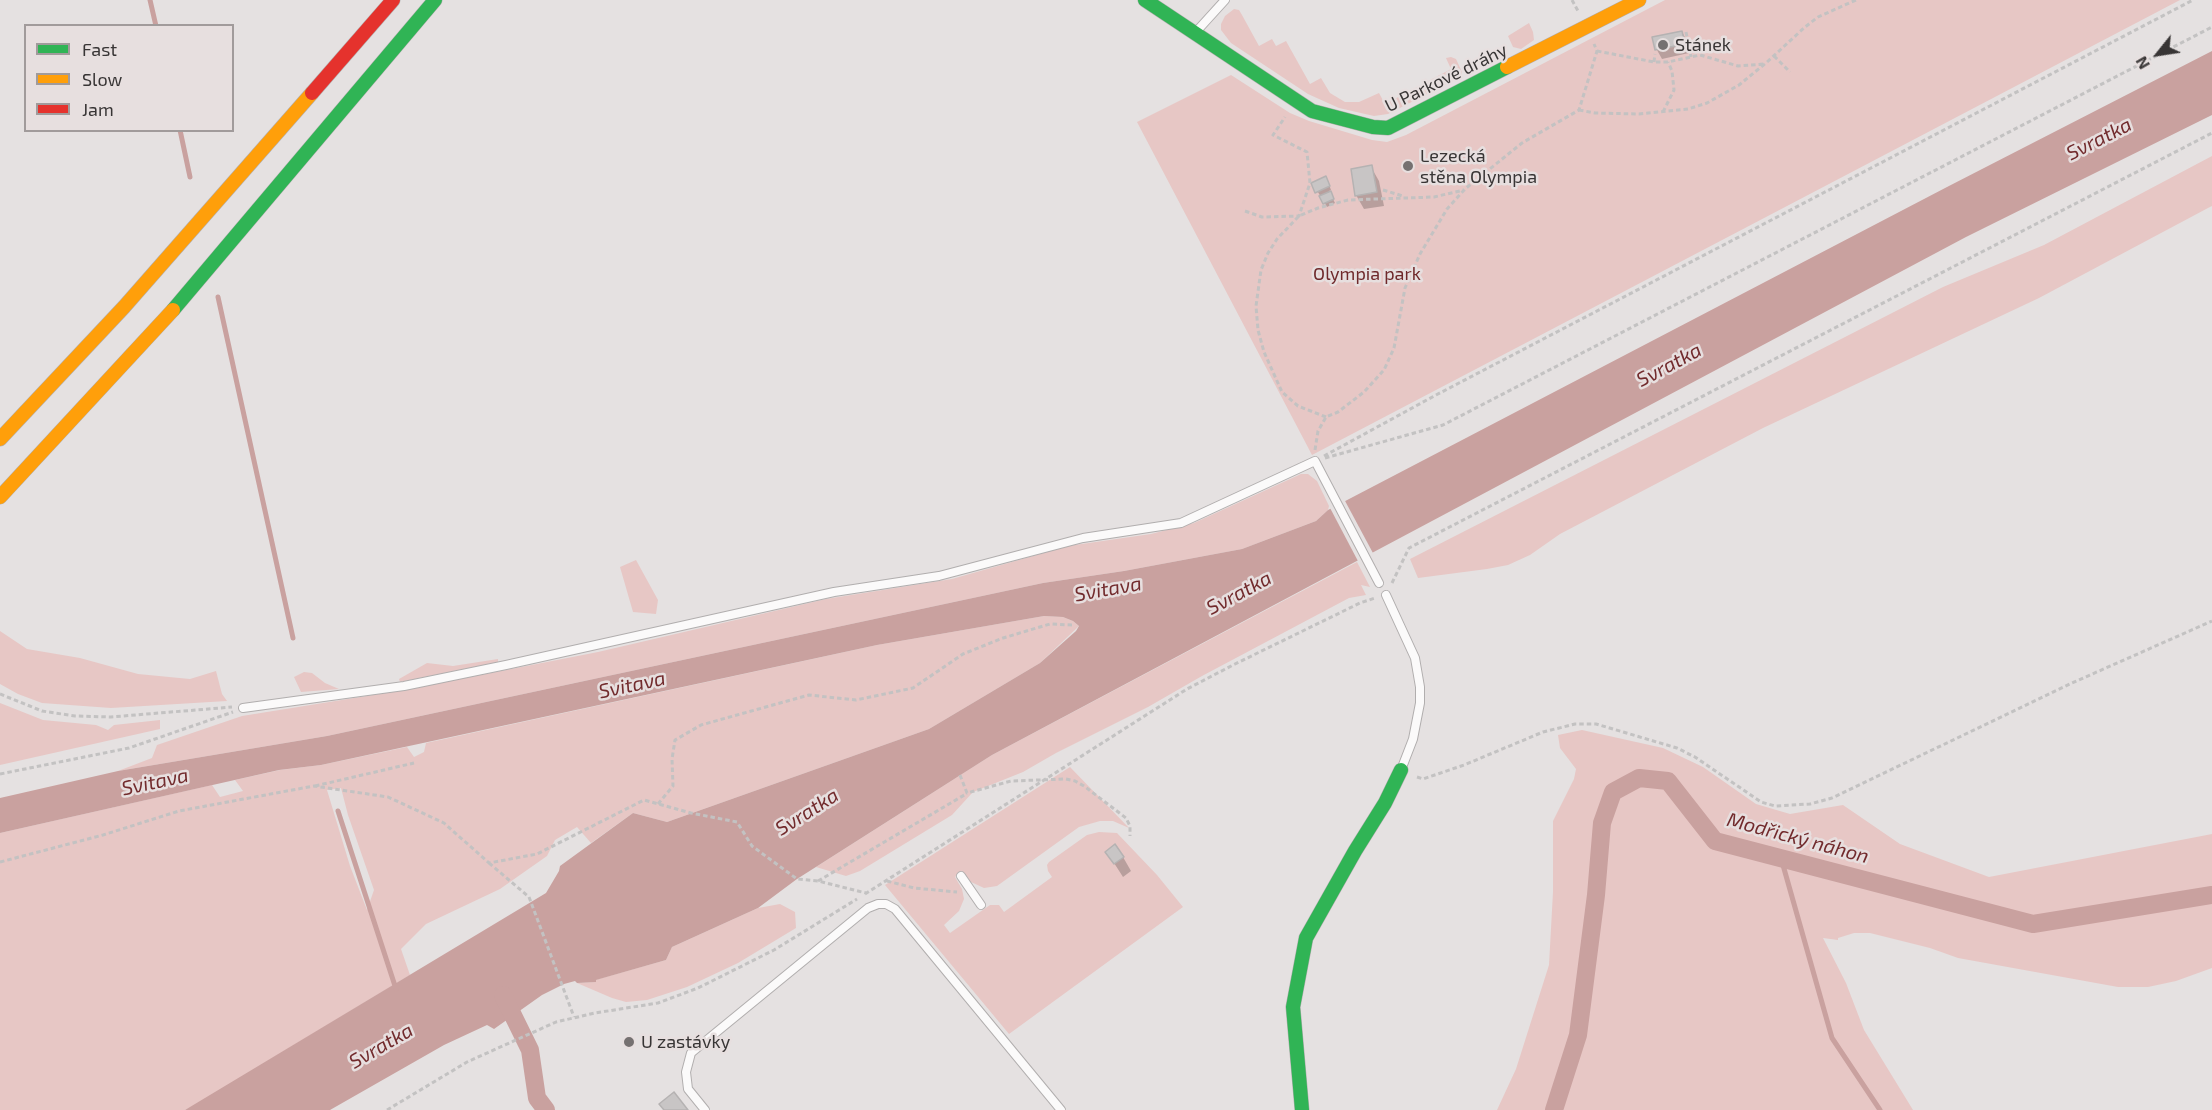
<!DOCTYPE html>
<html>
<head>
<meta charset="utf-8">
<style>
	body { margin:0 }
	#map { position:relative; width:2212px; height:1110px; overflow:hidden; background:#e5e1e1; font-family:"Exo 2",sans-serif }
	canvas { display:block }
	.legend { position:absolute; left:24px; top:24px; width:210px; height:108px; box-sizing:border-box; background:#e7dfdf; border:2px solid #a19b9b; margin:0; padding:8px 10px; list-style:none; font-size:18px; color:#383535 }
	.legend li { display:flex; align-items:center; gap:12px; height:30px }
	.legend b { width:30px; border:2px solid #a19b9b }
	.north { position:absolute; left:2128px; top:24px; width:60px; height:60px; -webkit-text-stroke:4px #e7dfdf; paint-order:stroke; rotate:240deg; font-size:16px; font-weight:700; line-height:24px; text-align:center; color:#383535 }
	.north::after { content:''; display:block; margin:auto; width:21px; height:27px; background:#383535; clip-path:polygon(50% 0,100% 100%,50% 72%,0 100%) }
</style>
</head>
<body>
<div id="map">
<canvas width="2212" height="1110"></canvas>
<ul class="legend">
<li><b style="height:8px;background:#30b455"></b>Fast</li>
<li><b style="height:8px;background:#ff9f0a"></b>Slow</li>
<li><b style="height:8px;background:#e5322d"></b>Jam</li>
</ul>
<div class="north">N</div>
</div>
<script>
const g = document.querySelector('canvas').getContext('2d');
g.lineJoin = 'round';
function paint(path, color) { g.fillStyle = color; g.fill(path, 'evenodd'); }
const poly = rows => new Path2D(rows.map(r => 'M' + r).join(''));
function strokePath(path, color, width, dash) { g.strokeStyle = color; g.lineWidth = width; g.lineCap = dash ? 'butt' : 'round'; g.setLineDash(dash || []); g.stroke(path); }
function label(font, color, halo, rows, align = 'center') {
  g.font = font + ' "Exo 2",sans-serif'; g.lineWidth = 5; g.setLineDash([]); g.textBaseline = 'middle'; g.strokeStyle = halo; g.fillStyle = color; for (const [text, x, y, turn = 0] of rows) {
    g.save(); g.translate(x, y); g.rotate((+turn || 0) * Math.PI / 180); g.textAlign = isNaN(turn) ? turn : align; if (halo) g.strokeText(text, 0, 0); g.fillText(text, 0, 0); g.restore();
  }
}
paint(poly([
	[1665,0,2180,0,1312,455,1137,122,1231,75,1290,113,1309,121,1372,140,1387,142,1406,135],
	[1234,9,1239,10,1242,15,1259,46,1272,39,1276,46,1286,41,1310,84,1321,78,1330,93,1345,102,1359,102,1379,93,1385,104,1451,69,1446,58,1451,57,1456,59,1462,72,1461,77,1388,114,1374,116,1339,108,1308,94,1231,43,1221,30,1221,24,1225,16],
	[1529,23,1533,32,1534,40,1521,49,1513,47,1508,36],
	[2212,156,2212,206,2208,208,2039,298,1763,428,1560,534,1530,555,1508,565,1487,569,1418,578,1410,559,1943,287,2044,245],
	[1301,474,1308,474,1317,481,1329,506,1328,510,1316,521,1242,549,1124,571,1043,583,327,736,118,771,152,758,157,745,242,716,404,690,598,652,826,599,952,579,1068,546,1151,534,1194,523],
	[636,560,658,600,656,614,633,612,620,567],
	[1357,562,1370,587,1361,585,1366,595,1349,598,1202,676,1148,707,1056,753,1023,772,973,792,952,815,860,871,846,876,816,867,992,755],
	[1044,616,1063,617,1073,621,1079,626,1040,663,929,729,667,822,633,813,591,843,577,827,555,840,547,856,500,889,426,924,401,949,410,975,192,1107,185,1110,0,1110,0,833,212,785,220,797,243,791,235,780,280,770,321,765,407,747,414,757,424,752,426,743,877,645],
	[341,788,348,815,374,890,367,910,350,866,327,790],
	[0,631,27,649,80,658,138,674,190,679,216,671,222,694,227,701,111,708,42,703,18,694,0,684],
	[498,659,498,662,400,682,399,679,427,663,453,666],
	[304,672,312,673,325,683,339,689,301,692,294,677],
	[0,703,43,720,96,725,108,730,114,725,160,720,160,729,0,765],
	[1582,730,1663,748,1703,767,1756,804,1790,814,1843,805,1900,844,1989,877,2212,834,2212,968,2176,981,2148,987,2118,987,1958,958,1930,948,1870,933,1854,933,1838,938,1838,940,1823,938,1846,983,1864,1030,1913,1110,1497,1110,1516,1069,1549,965,1553,892,1553,821,1574,779,1576,769,1560,748,1558,735],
	[1070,767,1129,828,1113,821,1100,821,1079,827,997,886,984,888,971,882,962,871,955,877,962,889,964,899,959,911,944,925,950,933,990,905,999,905,1004,912,1052,877,1048,871,1047,865,1049,862,1087,835,1099,832,1117,833,1157,875,1183,907,1009,1034,885,885],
	[780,904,795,912,796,928,738,963,687,987,647,1000,626,1002,612,998,577,983,595,982,595,980,666,960,672,947,758,908]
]), '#e7c7c5');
paint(poly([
	[2212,51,2212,115,1966,237,992,755,797,879,758,908,672,947,666,960,596,980,596,982,577,983,575,981,564,984,542,995,494,1029,487,1025,444,1045,330,1110,185,1110,546,893,559,871,560,866,633,813,667,822,929,729,1040,663,1076,631,1079,626,1073,621,1063,617,1044,616,877,645,321,765,279,770,0,833,0,798,118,771,327,736,1043,583,1124,571,1242,549,1316,521,1328,510,1947,187]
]), '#c9a19f');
paint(poly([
	[1344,499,1374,555,1359,563,1329,506]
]), '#e5e1e1');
paint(poly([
	[1682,32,1687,41,1689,53,1662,59,1657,50,1654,38],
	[1371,167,1379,181,1384,206,1364,209,1356,195],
	[1328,182,1331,190,1329,191,1335,203,1327,207,1313,184],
	[1107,852,1123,857,1131,871,1123,877]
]), '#0003');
strokePath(poly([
	[150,0,156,26],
	[180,130,190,177],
	[218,297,293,638],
	[338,811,396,989],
	[1781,858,1832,1038,1880,1110]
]), '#c9a19f', 5);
strokePath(poly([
	[503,995,530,1050,537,1098,546,1110],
	[1554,1110,1578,1035,1596,895,1602,823,1613,792,1639,778,1668,781,1715,841,2033,924,2212,895]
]), '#c9a19f', 18);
const building = poly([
	[1682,31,1685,44,1655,50,1652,37,1682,31],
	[1372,165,1377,192,1355,196,1351,169,1372,165],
	[1326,176,1330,186,1315,193,1311,183,1326,176],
	[1331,191,1334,199,1323,204,1319,196,1331,191],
	[1115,844,1124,857,1114,864,1105,852,1115,844],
	[674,1092,688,1110,664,1110,659,1104,674,1092]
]);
paint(building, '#c8c5c5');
strokePath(building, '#b5b2b2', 1.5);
const lane = poly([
	[1195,33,1225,0],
	[1386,595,1415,658,1420,687,1420,703,1413,739,1401,770],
	[243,708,404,686,506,665,834,592,939,576,1083,538,1181,523,1315,461,1379,583],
	[961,876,981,905],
	[705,1110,688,1089,686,1072,691,1053,868,908,878,904,886,904,895,909,1061,1110]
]);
const fast = poly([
	[1145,0,1312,111,1373,127,1388,128,1507,67],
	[173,310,435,0],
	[1302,1110,1293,1007,1306,938,1355,851,1385,803,1401,770]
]);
const slow = poly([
	[1507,67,1639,0],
	[0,439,124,307,312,93],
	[0,497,173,310]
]);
const jam = poly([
	[312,93,393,0]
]);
strokePath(lane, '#b1aeae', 10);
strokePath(fast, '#b1aeae', 15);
strokePath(slow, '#b1aeae', 15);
strokePath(jam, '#b1aeae', 15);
strokePath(poly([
	[1572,0,1578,11],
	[1686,32,1691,57],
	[1597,51,1654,62,1668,62,1700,55,1738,66,1764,64],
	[1774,56,1790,72],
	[1654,62,1655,54],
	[1579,110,1595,113,1639,114,1688,109,1707,103,1739,85,1766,63,1805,27,1818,17,1856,0],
	[1663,112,1674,90,1672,71,1668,62],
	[1383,190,1403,196],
	[1245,211,1262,217,1299,216,1310,183,1307,152,1273,135,1285,117],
	[1326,417,1298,406,1282,392,1264,352,1258,330,1256,306,1261,270,1268,253,1277,239,1299,216,1318,208,1348,200,1434,197,1464,190],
	[1315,450,1318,431,1326,417,1338,412,1364,392,1384,370,1394,348,1405,288,1420,254,1447,209,1465,189,1522,143,1579,110,1597,51,1594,44],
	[1324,456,1436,395,2193,0],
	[1325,458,1443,425,2212,27],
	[1392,583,1409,548,2212,133],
	[0,694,42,711,75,716,111,717,232,707],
	[0,774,129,748,233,712],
	[960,775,967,793,1011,781,1066,779,1075,781,1084,786,1126,818,1130,826,1130,836],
	[1417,777,1423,779,1464,765,1543,732,1575,724,1596,724,1677,748,1695,757,1761,802,1775,806,1810,804,1832,798,2072,683,2212,621],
	[315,786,414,763],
	[658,804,673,786,672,759,675,740,701,725,809,695,856,700,913,688,963,654,1003,638,1050,624,1072,625],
	[0,862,103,835,179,811,314,786,388,797,444,823,489,863,537,854,644,800,691,813,737,822,752,846,797,879,818,881,866,893],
	[489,863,529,897,574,1017],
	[818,881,966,794],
	[887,881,914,888,957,892],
	[865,894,1187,689,1235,664,1360,603,1375,598],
	[387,1110,467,1062,556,1022,595,1013,658,1003,698,988,774,950,857,899]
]), '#c3c2c2', 3, [4.5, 3]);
strokePath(lane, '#fbfafa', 8);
strokePath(fast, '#30b455', 14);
strokePath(slow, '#ff9f0a', 14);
strokePath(jam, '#e5322d', 14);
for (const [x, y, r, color] of [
	[1663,45,6,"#757171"],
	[1408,166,6,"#757171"],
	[629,1042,6,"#757171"]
]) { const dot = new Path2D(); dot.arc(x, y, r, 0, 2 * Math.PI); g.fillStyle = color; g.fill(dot); strokePath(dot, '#e7dfdf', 2); }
label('18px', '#383535', '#e7dfdf', [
	["Stánek",1675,45],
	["Lezecká",1420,156],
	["stěna Olympia",1420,177],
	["U zastávky",641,1042]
], 'left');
label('18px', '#383535', '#e7dfdf', [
	["U Parkové dráhy",1446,78,-26]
]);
label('18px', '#6f292b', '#e7dfdf', [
	["Olympia park",1367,274]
]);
label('italic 20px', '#722b2d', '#e7dfdf', [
	["Svratka",2099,139,-27],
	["Svratka",1669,365,-28],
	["Svitava",1108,589,-10],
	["Svratka",1239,593,-28],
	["Svitava",632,685,-12],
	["Svitava",155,782,-12],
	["Svratka",807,812,-32],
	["Modřický náhon",1798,838,15],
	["Svratka",381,1046,-30]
]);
</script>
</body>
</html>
